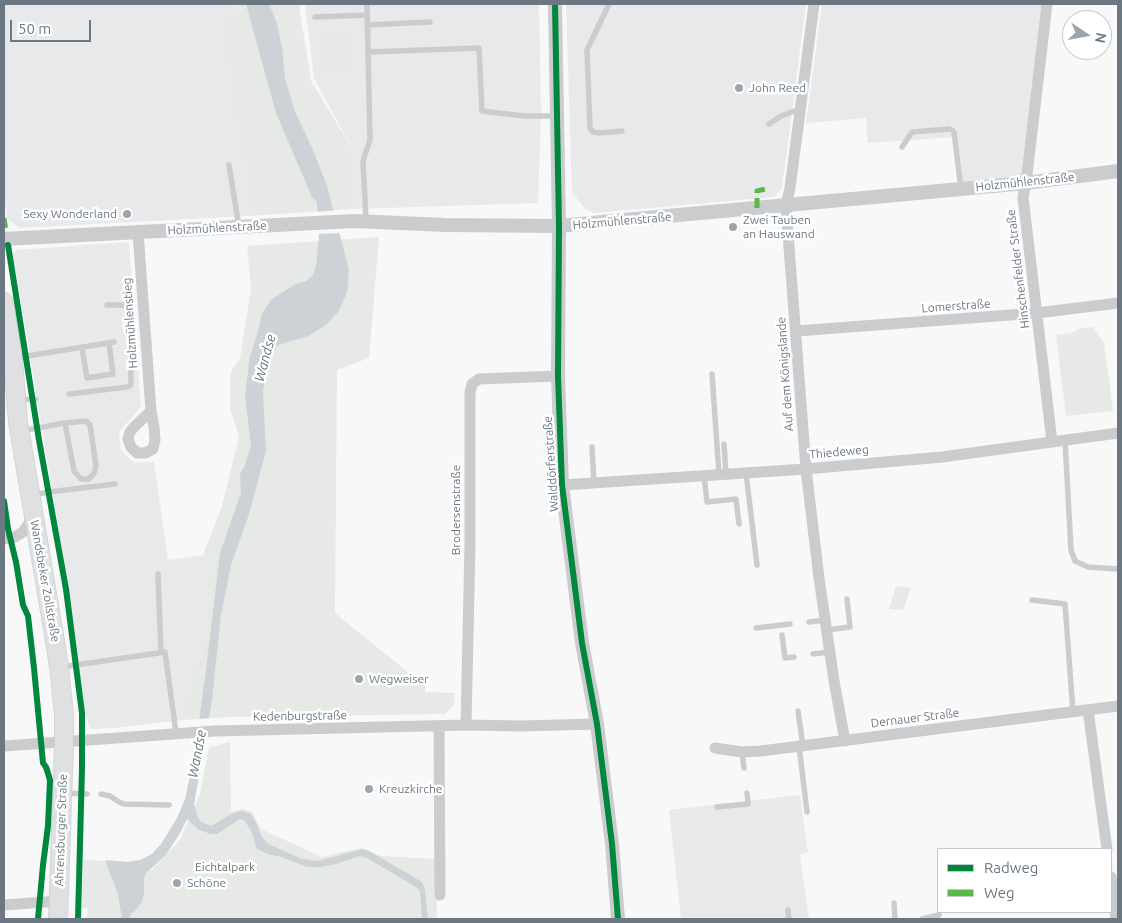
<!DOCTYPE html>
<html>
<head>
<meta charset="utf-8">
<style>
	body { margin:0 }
	#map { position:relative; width:1122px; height:923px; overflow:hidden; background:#f8f8f8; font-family:Ubuntu,sans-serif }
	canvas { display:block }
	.frame { position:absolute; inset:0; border:5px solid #6b7884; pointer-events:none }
	.legend { position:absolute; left:937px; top:848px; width:175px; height:65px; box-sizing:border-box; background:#fff; border:1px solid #c4c9ce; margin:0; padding:6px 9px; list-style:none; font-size:15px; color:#6b7884 }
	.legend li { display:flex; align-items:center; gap:10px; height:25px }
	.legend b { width:25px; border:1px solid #c4c9ce }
	.north { position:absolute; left:1062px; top:10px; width:50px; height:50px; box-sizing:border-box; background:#fff; border:1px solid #c4c9ce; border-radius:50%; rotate:102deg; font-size:14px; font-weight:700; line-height:20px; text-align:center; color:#6b7884 }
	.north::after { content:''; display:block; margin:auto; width:18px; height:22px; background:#9ca5ad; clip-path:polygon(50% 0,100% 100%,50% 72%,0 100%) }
	.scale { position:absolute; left:10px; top:20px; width:81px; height:22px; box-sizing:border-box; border:2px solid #6b7884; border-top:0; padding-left:6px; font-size:15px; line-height:18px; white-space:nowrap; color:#6b7884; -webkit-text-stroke:4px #fff; paint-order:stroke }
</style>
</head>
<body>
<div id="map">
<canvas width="1122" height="923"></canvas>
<div class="frame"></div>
<ul class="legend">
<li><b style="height:6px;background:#00873e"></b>Radweg</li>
<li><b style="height:6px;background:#58b947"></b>Weg</li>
</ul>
<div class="north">N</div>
<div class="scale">50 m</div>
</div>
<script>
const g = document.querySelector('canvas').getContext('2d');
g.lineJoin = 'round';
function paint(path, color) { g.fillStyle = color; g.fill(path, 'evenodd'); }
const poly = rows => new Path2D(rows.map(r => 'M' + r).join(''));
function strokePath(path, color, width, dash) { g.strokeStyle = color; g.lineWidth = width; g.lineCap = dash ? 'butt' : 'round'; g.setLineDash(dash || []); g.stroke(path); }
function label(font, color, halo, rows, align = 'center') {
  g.font = font + ' Ubuntu,sans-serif'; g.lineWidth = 5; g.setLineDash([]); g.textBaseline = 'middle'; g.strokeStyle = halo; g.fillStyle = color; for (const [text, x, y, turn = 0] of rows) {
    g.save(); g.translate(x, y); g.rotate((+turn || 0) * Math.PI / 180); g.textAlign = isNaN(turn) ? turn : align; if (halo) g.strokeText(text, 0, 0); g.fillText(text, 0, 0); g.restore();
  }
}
paint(poly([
	[4,4,239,4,241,12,218,17,232,113,245,183,247,216,19,228,7,218,4,194],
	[305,4,539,4,541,115,538,203,354,209,354,152,314,78],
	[566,4,806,4,782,188,774,197,594,213,585,209,572,192],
	[822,4,1042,4,1022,178,959,184,955,137,868,143,866,118,806,123],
	[129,242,141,407,119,432,121,451,135,463,154,462,168,560,212,554,200,647,201,662,189,664,182,720,114,728,90,729,85,713,66,576,19,288,12,255,16,250],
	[800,795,808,852,800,854,809,919,681,919,669,810]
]), '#e8e9ea');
paint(poly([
	[239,4,300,4,300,12,311,81,354,152,354,209,247,216,245,183,232,113,218,17,241,12],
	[352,32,353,73,320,73,319,33],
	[379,237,369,358,337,370,335,613,425,686,425,692,455,693,454,705,445,714,228,717,182,720,189,664,201,662,200,647,212,554,203,555,222,506,239,436,230,409,230,378,232,369,240,359,251,289,247,246],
	[1093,327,1104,343,1113,411,1066,416,1056,335,1071,333,1081,328],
	[896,586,911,588,903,610,889,609],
	[230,742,231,812,242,809,252,812,261,829,322,857,360,848,381,856,436,859,437,919,87,919,88,909,82,908,83,860,106,861,152,870,180,840,200,794,209,747]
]), '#e6e9e5');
paint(poly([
	[246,4,269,4,277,23,282,48,285,78,295,112,313,150,327,186,349,270,347,293,338,312,326,325,308,336,278,345,267,364,263,391,266,451,249,514,231,565,221,615,212,700,203,756,194,804,198,817,201,822,211,826,235,812,243,811,251,814,257,824,261,836,268,844,302,859,318,861,363,849,369,851,422,882,425,889,428,919,422,919,420,891,416,887,367,858,360,856,336,864,320,867,307,867,281,857,268,854,257,849,252,833,245,821,240,819,217,834,211,834,199,830,187,819,179,835,165,856,146,873,144,878,144,895,141,903,134,912,130,914,130,919,122,919,118,894,106,863,106,860,127,862,140,860,152,854,161,844,177,818,185,799,194,758,206,670,220,553,241,493,240,473,244,468,251,446,245,395,250,356,257,335,262,313,272,299,294,285,306,281,313,275,316,266,319,238,317,202,312,197,276,113]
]), '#ccd2d6');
paint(poly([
	[337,210,342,233,317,234,315,212],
	[212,718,208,743,193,744,196,719]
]), '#f8f8f8');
const primary = poly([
	[4,302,13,359,18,422,55,641,59,667,64,714,64,742,58,919]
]);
strokePath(primary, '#d4d5d5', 20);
strokePath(poly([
	[609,4,587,50,590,128,593,132,600,133,622,131],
	[315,17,367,15],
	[367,25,430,22],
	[368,52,479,48,482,111,524,116,557,116],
	[769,124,781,116,800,109],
	[902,147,912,132,949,129,952,130,954,132,961,189],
	[229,165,239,227],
	[366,220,363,161,370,140,367,4],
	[82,348,87,378,113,374,109,343],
	[15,358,114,342],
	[712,374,719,474],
	[69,394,127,387,130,386,131,383,129,311,126,307,122,305,107,305],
	[18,400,36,399],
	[21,431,65,423,86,421,90,425,96,466,94,473,89,479,81,479,74,471,65,423],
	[1065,440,1071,550,1075,561,1088,567,1118,569],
	[724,444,726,474],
	[592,447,594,483],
	[746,473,757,565],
	[704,475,707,502,736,499,739,524],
	[32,495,49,492,115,484],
	[158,574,161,652],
	[1032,600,1065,604,1073,712],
	[809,622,825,620],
	[756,628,790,624],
	[827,630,850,627,847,599],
	[782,635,785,658,794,657],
	[813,654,830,652],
	[62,667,165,652,176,733],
	[798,711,803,746],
	[799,746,807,812],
	[742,752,744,768],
	[64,793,87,794],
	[101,794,110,796,119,802,124,804,169,805],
	[717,807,748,804,747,793],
	[894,903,895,919],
	[788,910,789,919],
	[922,919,939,915]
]), '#cbccce', 5.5);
strokePath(poly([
	[814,4,790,188,786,205,787,221,806,469,819,578,834,681,845,741],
	[1047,4,1026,183,1023,197,1052,442],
	[138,232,151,411,154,427,155,440,153,449,145,453,137,453,131,447,128,439,130,432,135,426,151,411],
	[796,331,1037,313,1118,303],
	[562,485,806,469,942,457,1118,433],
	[4,539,13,538,23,532,29,523,32,513],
	[1088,710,1107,849],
	[466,725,470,544,470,393,472,384,479,379,558,376],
	[439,726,440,895],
	[4,746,215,731,466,725,521,726,597,724],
	[715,748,742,752,761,751,1118,706],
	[1111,877,1116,919],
	[4,905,59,901]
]), '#cbccce', 11);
strokePath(poly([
	[555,4,559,226,558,376,562,485,582,643,597,724,612,844,618,919],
	[4,239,354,221,446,225,559,226,1026,183,1118,171]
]), '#cbccce', 14);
strokePath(primary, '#dfe0e1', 18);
strokePath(poly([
	[757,208,757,191,769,188],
	[4,218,6,231]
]), '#58b947', 5, [10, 5]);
strokePath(poly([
	[555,4,559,226,558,376,562,485,582,643,597,724,612,844,618,919],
	[8,245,39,440,66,589,82,713,82,768,78,919],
	[4,501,8,529,16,562,23,605,28,616,34,668,43,763,46,767,50,780,48,826,43,865,38,919]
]), '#00873e', 6);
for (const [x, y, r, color] of [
	[739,88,5,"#9ca5ad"],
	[127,214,5,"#9ca5ad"],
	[733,227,5,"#9ca5ad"],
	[359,679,5,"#9ca5ad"],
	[369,789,5,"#9ca5ad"],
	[177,883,5,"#9ca5ad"]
]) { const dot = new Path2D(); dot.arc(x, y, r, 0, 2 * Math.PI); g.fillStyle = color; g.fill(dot); strokePath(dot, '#fff', 2); }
label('12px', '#6b7884', '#fff', [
	["John Reed",749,88],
	["Sexy Wonderland",117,214,"right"],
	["Zwei Tauben",743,220],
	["an Hauswand",743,234],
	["Wegweiser",369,679],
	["Kreuzkirche",379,789],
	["Schöne",187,883]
], 'left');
label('12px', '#6b7884', '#fff', [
	["Holzmühlenstraße",1025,182,-6],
	["Holzmühlenstraße",622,221,-5],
	["Holzmühlenstraße",217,228,-3],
	["Hinschenfelder Straße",1018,269,-97],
	["Lomerstraße",956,306,-4],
	["Holzmühlenstieg",130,323,-94],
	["Auf dem Königslande",785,374,-94],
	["Thiedeweg",839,452,-5],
	["Walddörferstraße",551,464,-94],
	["Brodersenstraße",456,510,-90],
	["Wandsbeker Zollstraße",45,581,80],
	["Kedenburgstraße",300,716,-1],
	["Dernauer Straße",915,718,-7],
	["Ahrensburger Straße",61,830,-88]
]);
label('12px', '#677765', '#fff', [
	["Eichtalpark",225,867]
]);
label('italic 14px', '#67777f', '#fff', [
	["Wandse",265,358,-75],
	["Wandse",197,754,-79]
]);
</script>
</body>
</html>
